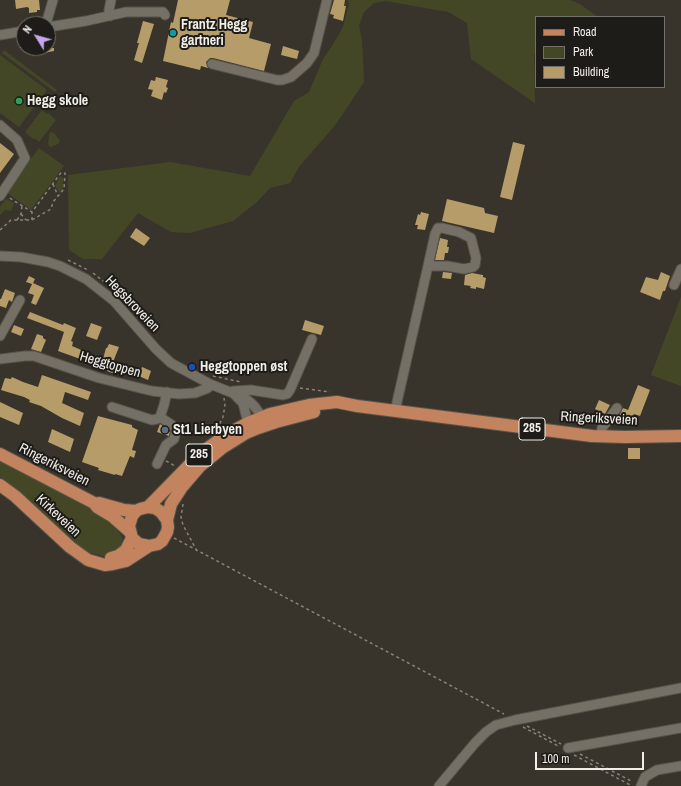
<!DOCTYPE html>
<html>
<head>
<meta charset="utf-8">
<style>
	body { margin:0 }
	#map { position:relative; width:681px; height:786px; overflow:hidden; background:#39342b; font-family:"Archivo Narrow",sans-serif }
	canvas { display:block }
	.legend { position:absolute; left:535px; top:16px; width:130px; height:72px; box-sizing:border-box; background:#1e1c18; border:1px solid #72706b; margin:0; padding:5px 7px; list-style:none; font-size:12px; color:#f1eee8 }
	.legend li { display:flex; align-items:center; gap:8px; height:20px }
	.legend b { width:20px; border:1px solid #72706b }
	.north { position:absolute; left:16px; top:16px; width:40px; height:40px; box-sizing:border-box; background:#1e1c18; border:1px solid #72706b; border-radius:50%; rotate:307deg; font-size:11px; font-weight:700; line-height:16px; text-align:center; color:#f1eee8 }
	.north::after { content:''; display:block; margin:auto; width:14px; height:18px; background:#c7a6ef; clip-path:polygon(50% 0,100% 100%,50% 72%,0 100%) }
	.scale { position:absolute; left:535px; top:752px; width:109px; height:18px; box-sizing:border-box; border:2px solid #f1eee8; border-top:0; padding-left:5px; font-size:12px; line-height:14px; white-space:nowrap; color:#f1eee8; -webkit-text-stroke:3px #1e1c18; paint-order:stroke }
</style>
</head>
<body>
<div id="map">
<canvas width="681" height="786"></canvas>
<ul class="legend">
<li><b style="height:5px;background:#c3835e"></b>Road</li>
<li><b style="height:11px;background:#444726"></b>Park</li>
<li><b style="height:11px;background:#b59c69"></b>Building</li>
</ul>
<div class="north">N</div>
<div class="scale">100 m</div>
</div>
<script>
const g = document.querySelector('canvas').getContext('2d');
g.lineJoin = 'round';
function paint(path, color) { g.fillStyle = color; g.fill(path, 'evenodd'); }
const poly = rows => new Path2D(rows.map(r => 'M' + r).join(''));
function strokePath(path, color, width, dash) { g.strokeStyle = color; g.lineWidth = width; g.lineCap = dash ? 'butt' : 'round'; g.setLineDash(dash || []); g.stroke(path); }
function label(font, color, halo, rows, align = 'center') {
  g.font = font + ' "Archivo Narrow",sans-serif'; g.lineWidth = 4; g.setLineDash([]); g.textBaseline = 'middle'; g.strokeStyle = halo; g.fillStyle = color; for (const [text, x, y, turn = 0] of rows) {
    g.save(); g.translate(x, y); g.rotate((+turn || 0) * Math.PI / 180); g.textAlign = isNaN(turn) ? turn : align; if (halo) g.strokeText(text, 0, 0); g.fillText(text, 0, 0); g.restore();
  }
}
paint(poly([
	[348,0,570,0,580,4,598,17,536,17,536,52,534,55,535,103,471,59,467,23,448,12,386,1,374,3,364,12,359,26,362,40,364,82,336,124,299,167,290,183,270,188,257,202,233,221,190,233,171,232,138,213,102,259,83,259,69,250,68,175,170,162,250,176,294,101,309,92,323,59,332,46,343,27,349,4],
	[4,50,57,90,55,92,2,53],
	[0,55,47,90,19,127,0,113],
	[42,110,47,114,48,113,56,120,39,142,34,138,33,139,25,132],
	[50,132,52,132,55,134,60,141,58,144,51,147,49,146,48,143],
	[39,148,64,166,31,210,6,192],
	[60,176,63,178,63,189,60,193,55,186],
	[6,199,14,203,11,211,5,210,0,215,0,207],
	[681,297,681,386,651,375],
	[0,461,99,513,114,525,122,537,123,544,117,550,111,555,103,556,83,551,0,477]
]), '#444726');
paint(poly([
	[15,0,39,0,40,10,37,10,37,12,29,13,29,8,27,7,16,9],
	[178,0,230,0,226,15,253,22,249,38,271,44,264,71,213,58,210,58,206,62,208,68,201,66,200,70,163,61,171,22,173,23],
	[334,0,345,0,344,6,346,6,343,21,333,18,334,15,330,14],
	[143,21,154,24,142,63,134,60,139,43,137,43],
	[283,46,299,51,297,59,281,55],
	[32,48,54,48,54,51,33,55],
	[156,77,168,80,166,87,168,88,166,93,164,92,162,100,151,96,153,90,148,89,151,80,155,81],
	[513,142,525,145,512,200,500,197],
	[0,143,14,154,0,173],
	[447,199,484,208,485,213,498,216,494,233,442,221],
	[421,212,429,214,425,230,417,229,418,225,415,225,418,214,420,215],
	[136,228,150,238,144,246,130,237],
	[440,238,448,240,447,247,449,247,448,253,445,253,444,260,435,260],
	[443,272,452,273,451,279,442,278],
	[661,272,670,276,665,291,663,291,660,300,640,292,646,277,658,280],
	[472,273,483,275,483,277,486,278,484,289,476,287,476,289,470,288,471,286,464,285,465,275],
	[29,276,35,279,33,283,44,288,36,305,31,303,34,295,28,293,32,284,26,282],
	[5,289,15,293,12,302,9,300,6,308,0,306,0,299,1,299],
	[30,312,63,325,64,323,76,328,71,341,73,342,72,346,86,352,83,360,58,351,64,332,27,318],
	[305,320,324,326,321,335,302,330],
	[91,323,102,327,97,340,86,336],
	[14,325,24,329,21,336,11,332],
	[37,334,43,336,43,338,46,340,41,352,31,349],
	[109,344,119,347,113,362,103,359,106,348,107,348],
	[109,365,117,369,115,374,107,371],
	[142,367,151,371,148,380,139,376],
	[42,375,91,392,88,400,65,392,62,403,84,413,80,426,62,418,41,406,29,402,30,400,24,397,1,390,5,378,11,379,12,377,23,382,38,387],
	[638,385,650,390,640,416,634,414,632,418,626,416,624,420,618,418,623,408,628,410],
	[599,400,610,405,605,414,595,409],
	[0,402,23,413,19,425,0,417],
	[98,416,132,425,132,427,138,430,132,450,136,451,134,458,130,456,122,476,115,474,115,475,98,470,99,468,82,462],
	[160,424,170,432,169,436,157,432],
	[52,429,74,439,70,452,48,442],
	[628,448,640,448,640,459,628,459]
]), '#b59c69');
const minor = poly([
	[110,16,109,10,111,0],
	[46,24,53,0],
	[48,27,86,21,126,12,163,12,165,15],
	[0,35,24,31],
	[212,64,277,80,282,80,291,77,307,63,314,53,327,0],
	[0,125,17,140,25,158,0,196],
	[438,228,442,228,459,232,471,238,476,258,475,265,473,267,464,269,447,266,428,266,435,234,438,228],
	[0,256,21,257,48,262,60,266,86,279,114,301,156,349,171,363,210,384,245,398,250,402,255,407,262,417,258,428,248,423,243,403,234,394],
	[674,285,681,269],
	[0,336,20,300],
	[0,359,25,356,34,356,99,378,152,391,179,394,195,393,208,388,210,384],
	[233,391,251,390,283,395,287,394,290,390,312,339],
	[112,407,152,420,157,419,160,417,164,405,167,392],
	[396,411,397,402,428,266],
	[601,436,602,428,617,408],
	[157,464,166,445,174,439,176,430,172,425,160,417],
	[568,748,681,728],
	[439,786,475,743,486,732,496,725,515,720,681,688],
	[641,786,645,777,657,770,681,766]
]);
const major = poly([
	[0,454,94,503,97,507,112,516,129,531],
	[0,485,15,496,70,547,88,560,105,565,113,564,126,561,149,546],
	[99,503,124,510,136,511],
	[148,507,155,508,161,512,167,520,168,527,167,532,162,541,158,544,149,546,139,544,132,538,129,526,132,516,136,511,140,509,148,507,156,499,201,453,227,434,248,423,270,414,309,405,337,402,357,406,592,436,625,437,681,436],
	[167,520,171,504,182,487,200,466,222,448,246,433,258,428,276,422,314,412],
	[111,558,118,556,126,550,132,538]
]);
strokePath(minor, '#56534a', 11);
strokePath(major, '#56534a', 14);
strokePath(poly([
	[53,184,58,196],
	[21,214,26,220],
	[17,220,21,214,22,206],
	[32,220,32,212],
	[0,230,11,220,32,220,51,209,53,202,64,189,65,173,61,173,60,174,32,212,8,197],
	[68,260,88,270],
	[93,273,112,288],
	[213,376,241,382],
	[300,388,330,392],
	[217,429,223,417,225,405,224,398],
	[166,461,175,466],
	[183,504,181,517,183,525,197,551],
	[174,538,504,714],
	[527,726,561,744],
	[523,727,560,747],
	[580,754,633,782],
	[574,755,632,786]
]), '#87827b', 1.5, [3, 3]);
strokePath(minor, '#757065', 9);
strokePath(major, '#c3835e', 12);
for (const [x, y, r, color] of [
	[173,33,4,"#0f9aa8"],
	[19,101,4,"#2e9e5b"],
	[192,367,4,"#1a4fb4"],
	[165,430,4,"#5c6f8a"]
]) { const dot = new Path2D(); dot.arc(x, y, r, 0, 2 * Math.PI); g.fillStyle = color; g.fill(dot); strokePath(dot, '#1e1c18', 1.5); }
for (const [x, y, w] of [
	[532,429,26],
	[199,455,26]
]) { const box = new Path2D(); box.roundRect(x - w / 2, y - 11, w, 22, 3); g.fillStyle = '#1e1c18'; g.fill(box); strokePath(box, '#f1eee8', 1); }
label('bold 13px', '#f1eee8', null, [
	["285",532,429],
	["285",199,455]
]);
label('bold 14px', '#f1eee8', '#1e1c18', [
	["Frantz Hegg",181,25],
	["gartneri",181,41],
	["Hegg skole",27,101],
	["Heggtoppen øst",200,367],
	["St1 Lierbyen",173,430]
], 'left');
label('14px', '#f1eee8', '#1e1c18', [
	["Hegsbroveien",132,304,46],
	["Heggtoppen",110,365,16],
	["Ringeriksveien",599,419,3],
	["Ringeriksveien",54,465,27],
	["Kirkeveien",58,516,43]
]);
</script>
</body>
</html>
